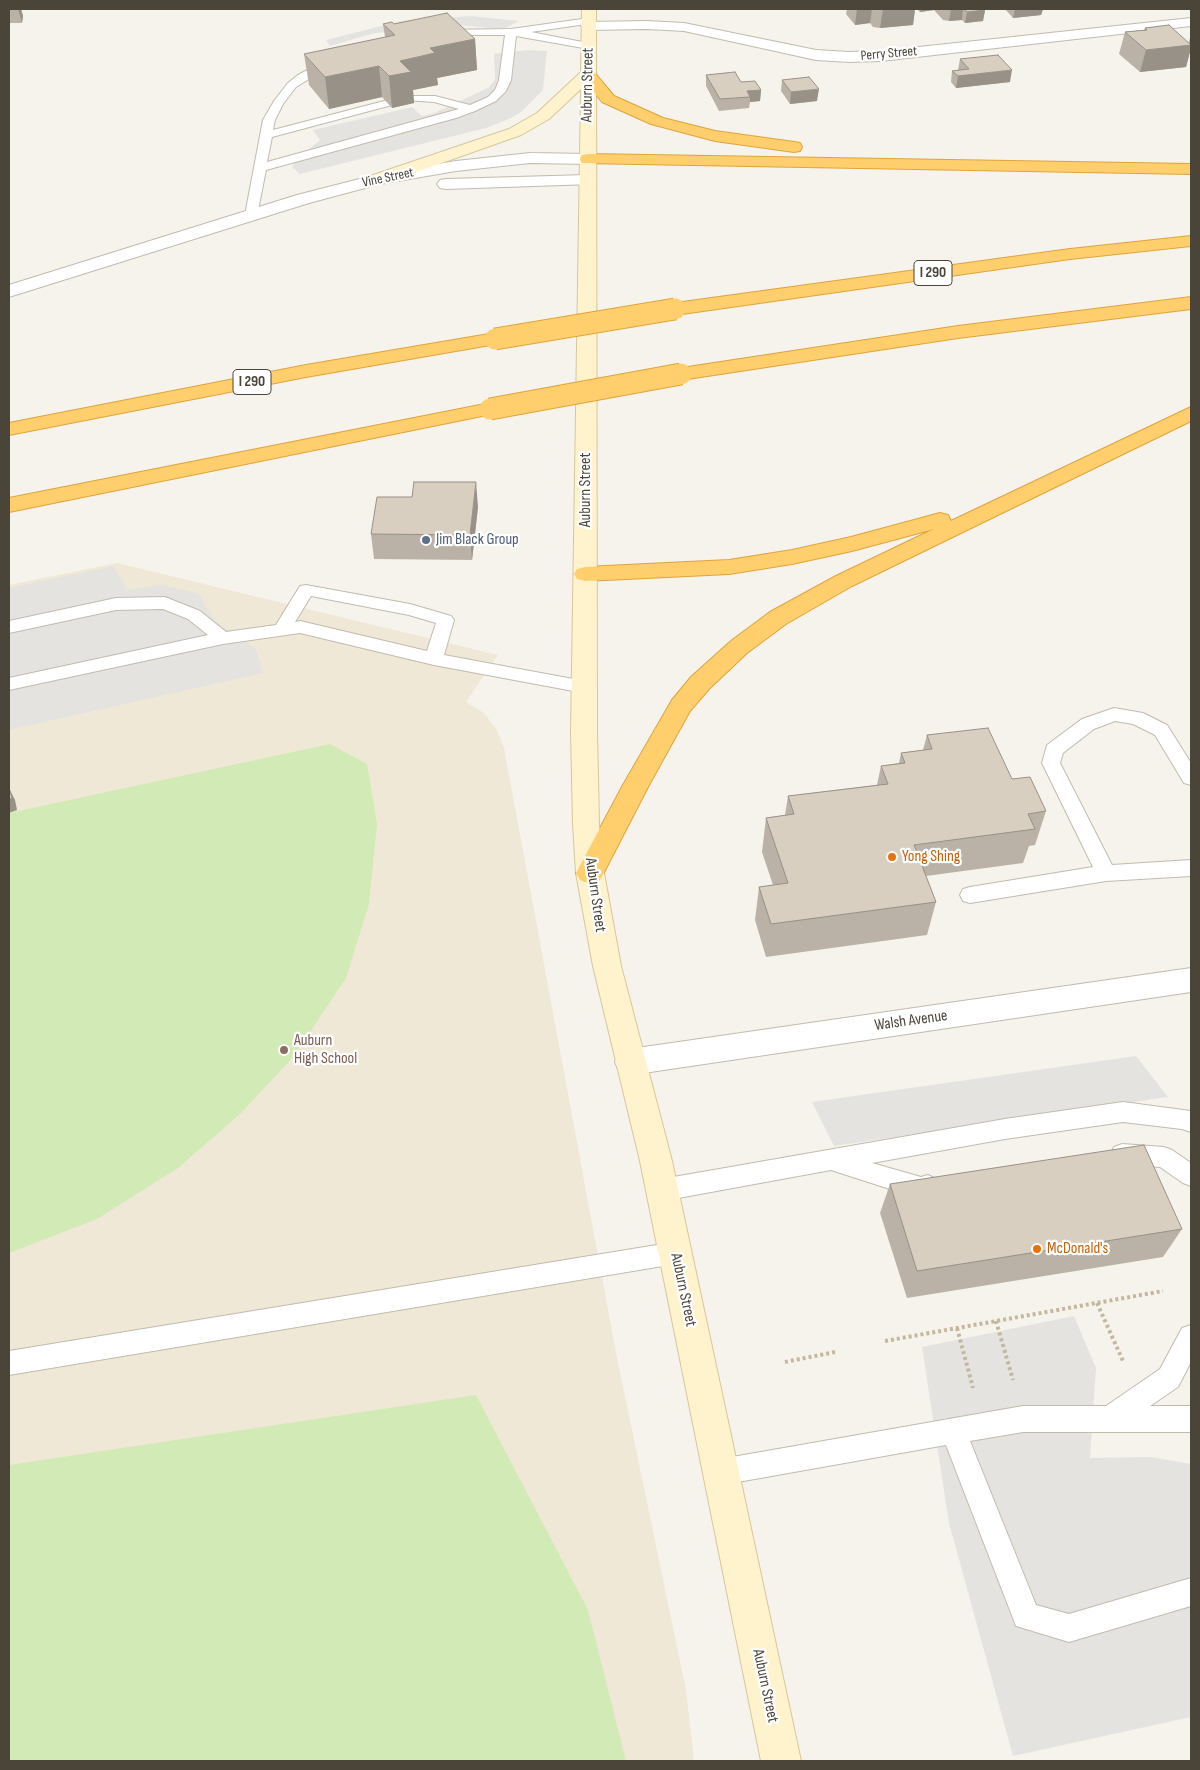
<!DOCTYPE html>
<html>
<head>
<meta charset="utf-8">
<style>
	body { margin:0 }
	#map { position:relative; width:1200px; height:1770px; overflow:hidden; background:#f6f3ec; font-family:"Sofia Sans Condensed",sans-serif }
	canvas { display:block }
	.frame { position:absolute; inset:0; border:10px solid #4b4439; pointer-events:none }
</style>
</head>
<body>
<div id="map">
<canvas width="1200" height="1770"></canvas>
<div class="frame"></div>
</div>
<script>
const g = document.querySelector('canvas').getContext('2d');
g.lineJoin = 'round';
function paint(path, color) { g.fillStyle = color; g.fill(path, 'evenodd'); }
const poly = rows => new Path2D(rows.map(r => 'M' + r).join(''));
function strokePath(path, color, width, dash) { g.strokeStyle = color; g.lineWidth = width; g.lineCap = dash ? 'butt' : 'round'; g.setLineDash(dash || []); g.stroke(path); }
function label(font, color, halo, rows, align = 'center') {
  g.font = font + ' "Sofia Sans Condensed",sans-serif'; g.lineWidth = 4.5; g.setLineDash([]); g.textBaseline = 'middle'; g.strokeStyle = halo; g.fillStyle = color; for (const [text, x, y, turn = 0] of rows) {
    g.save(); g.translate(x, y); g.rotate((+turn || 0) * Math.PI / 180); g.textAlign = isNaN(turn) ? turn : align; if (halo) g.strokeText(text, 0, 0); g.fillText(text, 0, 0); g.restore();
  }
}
paint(poly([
	[117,563,498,655,466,702,484,713,497,730,504,748,616,1353,686,1690,694,1761,9,1761,9,585]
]), '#efe8d6');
paint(poly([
	[330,744,367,764,377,824,369,904,346,978,294,1056,241,1113,178,1168,97,1219,9,1253,9,813],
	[476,1395,588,1610,626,1761,9,1761,9,1465]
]), '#d2eab5');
paint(poly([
	[470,16,519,21,503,29,457,25,409,28,371,34,330,46,326,40,401,21],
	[527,50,547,51,543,90,521,112,511,118,486,128,300,174,292,167,296,160,320,140,313,130,412,107,422,116,434,113,488,88,495,80,494,54],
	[114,566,127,590,161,585,198,593,215,621,256,649,263,673,9,730,9,588],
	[1136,1056,1168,1097,834,1146,812,1102],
	[1074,1316,1096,1368,1090,1458,1151,1457,1191,1464,1191,1717,1013,1756,949,1523,922,1347]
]), '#e5e3e0');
const service = poly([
	[589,18,593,19,594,21,593,23,531,32,593,44,594,46,593,48,589,49,516,36,511,80,506,91,496,101,475,111,456,118,266,170,257,215,251,219,245,215,263,120,274,101,288,83,298,75,328,59,332,58,338,61,296,87,283,104,275,120,273,130,388,100,394,103,392,105,272,137,267,162,459,109,434,102,405,100,403,98,405,96,435,96,470,105,488,97,495,90,499,80,505,35,441,35,437,34,436,32,437,30,511,29,589,18],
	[306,585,410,604,451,616,454,620,444,655,584,681,590,683,593,687,590,691,584,693,434,665,300,633,223,644,9,690,9,678,208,635,188,619,163,609,116,610,9,633,9,621,116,598,165,597,200,611,226,632,276,625,300,586,306,585],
	[311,596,409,615,436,623,427,651,300,621,295,622,311,596],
	[1114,708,1143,713,1167,725,1191,763,1191,785,1184,783,1155,735,1133,724,1115,721,1094,729,1063,753,1060,763,1112,865,1191,860,1191,876,1106,881,970,903,963,901,960,895,963,889,970,887,1093,867,1042,763,1047,745,1082,719,1114,708],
	[1123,1102,1191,1111,1191,1132,1182,1129,1123,1122,1005,1139,872,1163,921,1177,928,1175,936,1179,940,1186,936,1193,921,1199,831,1170,662,1201,654,1197,650,1190,654,1183,662,1179,1005,1119,1123,1102],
	[1122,1144,1164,1147,1172,1150,1191,1163,1191,1186,1183,1183,1160,1167,1122,1164,1114,1161,1111,1154,1114,1147,1122,1144],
	[675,1242,683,1245,687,1253,683,1261,675,1264,9,1375,9,1351,675,1242],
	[1191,1325,1191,1362,1178,1387,1150,1406,1191,1406,1191,1432,1023,1432,970,1441,1036,1605,1069,1614,1191,1578,1191,1606,1069,1642,1016,1626,946,1445,721,1485,712,1481,708,1472,712,1463,721,1459,1023,1406,1106,1406,1160,1369,1182,1328,1191,1325]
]);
const minor = poly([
	[1191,18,1191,26,881,61,849,62,816,60,684,31,647,29,588,30,583,29,581,26,583,23,588,22,647,21,684,23,816,50,849,52,881,51,1191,18],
	[1191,968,1191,992,630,1075,619,1071,615,1062,619,1053,630,1049,1191,968]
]);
const tertiary = poly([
	[530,153,588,154,594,155,596,159,594,163,588,164,530,163,456,171,380,184,309,203,9,297,9,285,297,195,379,174,456,161,530,153],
	[587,175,593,176,596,180,593,184,446,189,440,188,437,184,440,180,446,179,587,175]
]);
const secondary = poly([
	[582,9,596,9,597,732,599,824,604,873,621,966,672,1161,801,1761,761,1761,640,1161,593,966,576,873,573,824,571,732,581,89,549,119,521,135,385,183,379,184,373,183,370,179,373,175,509,129,537,113,581,72,582,9]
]);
const motorway = poly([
	[588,69,593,71,614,96,663,118,715,131,794,142,800,143,802,147,800,151,794,152,715,141,651,124,602,102,580,74,583,71,588,69],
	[588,154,1191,164,1191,174,582,163,580,159,582,155,588,154],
	[1191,236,1191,246,1070,259,675,315,668,313,666,309,668,305,675,303,1070,249,1191,236],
	[1191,297,1191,309,958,338,681,380,674,378,671,374,674,370,681,368,958,326,1191,297],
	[495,333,502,335,505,339,502,343,306,377,9,435,9,423,306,365,495,333],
	[490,403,497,405,500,409,497,413,9,512,9,498,490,403],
	[1191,407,1191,421,852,586,786,624,747,653,709,689,690,711,649,785,600,880,590,884,580,880,576,873,623,785,672,700,691,677,731,641,770,612,836,576,934,529,852,551,792,564,729,574,585,581,577,579,574,574,577,569,585,567,729,560,792,550,851,537,940,513,948,515,951,521,1191,407]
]);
strokePath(service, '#c2bbae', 2);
strokePath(minor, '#c2bbae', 2);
strokePath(tertiary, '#c2bbae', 2);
strokePath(secondary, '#d6c79b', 2);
strokePath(motorway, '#e0a43c', 2);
strokePath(poly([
	[1097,1303,1123,1361],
	[996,1321,1013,1380],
	[957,1328,973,1388],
	[885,1341,1163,1291],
	[785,1362,835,1352]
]), '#c4b79f', 4, [3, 3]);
paint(service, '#fff');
paint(minor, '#fff');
paint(tertiary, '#fff');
paint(secondary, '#fff3cd');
paint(motorway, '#ffcf6e');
const motorwayBridge = poly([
	[495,339,675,309],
	[490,409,681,374]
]);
strokePath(motorwayBridge, '#e0a43c', 23, []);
strokePath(motorwayBridge, '#ffcf6e', 21);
paint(poly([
	[9,9,21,9,23,16,22,23,10,23,9,30],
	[847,9,915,9,913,25,880,28,873,27,870,23,855,25,846,14],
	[917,9,984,9,985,10,983,21,965,23,962,20,949,21,943,20,934,10,920,12],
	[1005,9,1043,9,1041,15,1013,18],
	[383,24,394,24,475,39,477,70,437,78,438,85,413,90,414,103,392,108,382,97,329,109,309,85,304,54,385,37],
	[1145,28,1189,42,1191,33,1191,48,1186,67,1140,72,1119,54,1125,32,1144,30],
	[960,59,1010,82,956,88,951,82,952,71,958,70],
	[706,75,741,82,761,90,760,101,750,102,749,108,719,111,706,86],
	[782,80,817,101,790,104,781,91],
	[478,507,472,560,374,559,371,534],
	[927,735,1012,779,1046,811,1035,845,1029,846,1023,863,926,876,936,902,927,935,766,957,755,920,759,887,773,885,762,852,766,818,785,815,788,796,877,785,881,766,899,763,901,753,923,750],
	[890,1184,1182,1229,1163,1257,907,1298,880,1213]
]), '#bab2a6');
paint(poly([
	[18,9,21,9,23,16,22,23],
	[857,9,872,9,870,23,855,25],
	[883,9,915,9,913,25,880,28],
	[921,9,934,9,934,10,920,12],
	[963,9,962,20,949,21,951,10],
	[1015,9,1043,9,1041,15,1013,18],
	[985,10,983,21,965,23,967,12],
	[9,18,10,23,9,30],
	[475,39,477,70,437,78,438,85,413,90,414,103,392,108,389,76,400,61,430,48],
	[1191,45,1191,48,1186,67,1140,72,1146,50],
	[379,66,382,97,329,109,325,77],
	[1012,70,1010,82,956,88,958,76],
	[819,89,817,101,790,104,791,92],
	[761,90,760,101,750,102,750,97,747,91],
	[476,482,478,507,472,560,470,535],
	[9,788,15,800,17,810,9,813]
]), '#979187');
const building = poly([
	[945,9,963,9,951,10,945,9],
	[964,9,984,9,985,10,967,12,964,9],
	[447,13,475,39,430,48,435,53,400,61,411,72,389,76,379,66,325,77,304,54,395,35,383,24,392,22,394,24,447,13],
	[1169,25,1191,45,1146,50,1125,32,1147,30,1145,28,1169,25],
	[998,55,1012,70,958,76,952,71,969,69,960,59,998,55],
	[735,72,741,82,755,81,761,90,747,91,750,97,720,99,706,75,735,72],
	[809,77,819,89,791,92,782,80,809,77],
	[414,482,476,482,470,535,371,534,377,497,412,497,414,482],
	[988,728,1012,779,1030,777,1046,811,1028,814,1035,829,914,845,936,902,771,924,759,887,788,883,766,818,794,814,788,796,888,784,881,766,905,763,901,753,932,749,927,735,988,728],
	[9,788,12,798,9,799,9,788],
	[1144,1145,1182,1229,917,1271,890,1184,1144,1145]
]);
paint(building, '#d8cfc1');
strokePath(building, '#979187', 1);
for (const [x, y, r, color] of [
	[426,540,5,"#5c6f8a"],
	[892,857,5,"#e8710a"],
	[284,1050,5,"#8d6e63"],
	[1037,1249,5,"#e8710a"]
]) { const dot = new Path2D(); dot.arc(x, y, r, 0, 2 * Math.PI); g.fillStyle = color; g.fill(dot); strokePath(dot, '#fff', 2); }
label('14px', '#4b4439', '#fff', [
	["Perry Street",889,54,-5],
	["Vine Street",388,178,-12]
]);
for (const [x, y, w] of [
	[933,273,38],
	[252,382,38]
]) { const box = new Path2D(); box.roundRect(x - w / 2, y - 12.5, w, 25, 4); g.fillStyle = '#fff'; g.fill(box); strokePath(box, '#4b4439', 1); }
label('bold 15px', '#4b4439', null, [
	["I 290",933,273],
	["I 290",252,382]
]);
label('16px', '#4b4439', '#fff', [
	["Auburn Street",588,85,-89],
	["Auburn Street",586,490,-90],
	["Auburn Street",595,895,82],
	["Walsh Avenue",911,1021,-8],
	["Auburn Street",683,1290,78],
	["Auburn Street",765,1686,78]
]);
label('16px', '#4e5e75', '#fff', [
	["Jim Black Group",436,540]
], 'left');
label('16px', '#c56008', '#fff', [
	["Yong Shing",902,857],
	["McDonald's",1047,1249]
], 'left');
label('16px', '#785e54', '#fff', [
	["Auburn",294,1041],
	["High School",294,1059]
], 'left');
</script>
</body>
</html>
